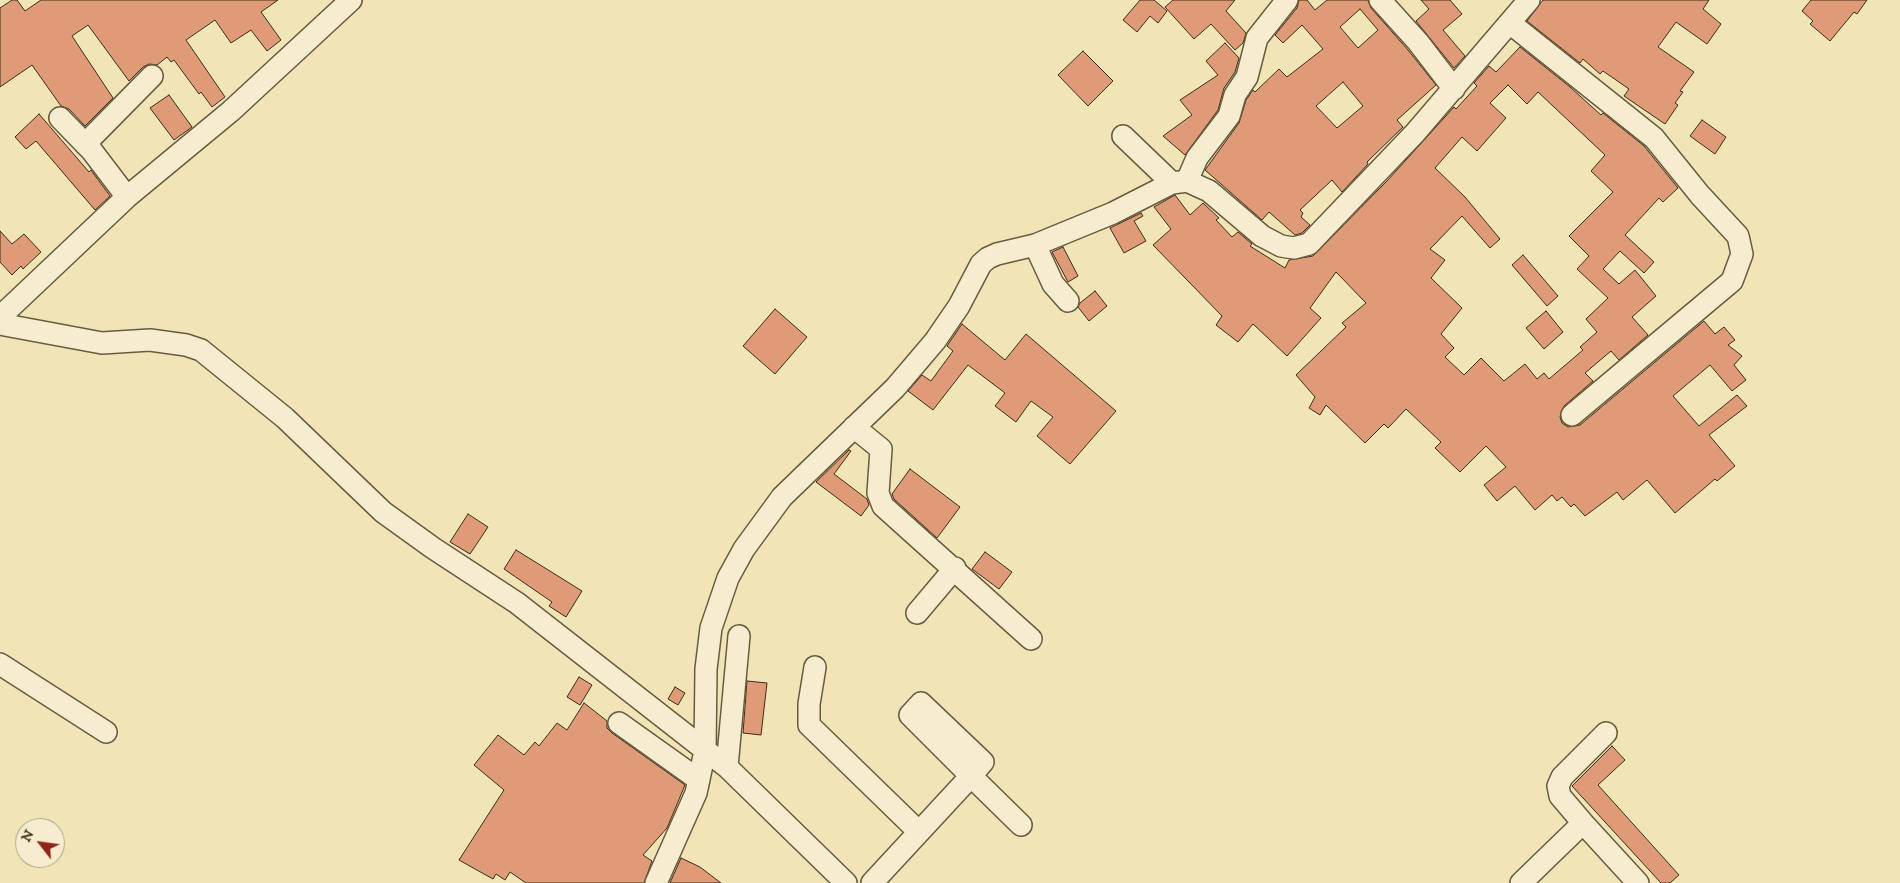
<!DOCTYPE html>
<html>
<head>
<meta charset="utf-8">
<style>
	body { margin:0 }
	#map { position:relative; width:1900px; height:883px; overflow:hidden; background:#f1e4b6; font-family:"IM FELL DW Pica",serif }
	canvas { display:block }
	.north { position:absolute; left:15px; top:818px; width:50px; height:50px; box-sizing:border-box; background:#f6edd0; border:1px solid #aca086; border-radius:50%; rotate:300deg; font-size:14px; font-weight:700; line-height:20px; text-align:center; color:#3d2d17 }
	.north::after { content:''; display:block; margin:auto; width:18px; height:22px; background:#8f2418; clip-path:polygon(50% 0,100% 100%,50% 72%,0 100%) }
</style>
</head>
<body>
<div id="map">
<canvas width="1900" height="883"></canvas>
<div class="north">N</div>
</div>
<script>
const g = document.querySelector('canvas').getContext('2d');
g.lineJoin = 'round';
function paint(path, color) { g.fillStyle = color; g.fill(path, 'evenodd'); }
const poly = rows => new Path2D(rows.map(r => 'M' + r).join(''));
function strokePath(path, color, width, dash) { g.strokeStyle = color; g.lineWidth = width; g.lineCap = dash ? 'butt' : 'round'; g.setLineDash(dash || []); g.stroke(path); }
const building = poly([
	[12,0,17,0,25,11,41,0,278,0,261,12,281,40,267,51,251,30,231,43,215,20,186,40,225,97,212,107,201,92,199,94,174,60,171,62,167,57,157,65,149,64,143,67,129,81,88,25,72,36,113,98,85,126,69,109,61,106,32,65,0,87,0,8,12,0],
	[1140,0,1154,0,1167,11,1158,23,1150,16,1137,32,1123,20,1140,0],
	[1173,0,1235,0,1226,11,1246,33,1243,43,1235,50,1211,24,1194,39,1165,7,1173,0],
	[1299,0,1307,0,1315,10,1327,0,1368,0,1371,8,1408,50,1436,85,1397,120,1403,127,1367,162,1368,164,1342,192,1332,180,1300,210,1303,213,1301,217,1310,225,1302,233,1295,235,1269,212,1262,220,1205,170,1239,123,1246,100,1253,90,1255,92,1279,69,1287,77,1323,49,1302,25,1283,43,1275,35,1297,8,1299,0],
	[1360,9,1378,30,1358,48,1340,27,1360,9],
	[1343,82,1363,106,1337,128,1316,106,1343,82],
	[1421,0,1450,0,1462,14,1443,30,1465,56,1454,68,1416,21,1429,9,1421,0],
	[1543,0,1709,0,1703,9,1721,24,1707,44,1676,22,1658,47,1694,72,1680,91,1683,92,1675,103,1678,105,1665,124,1624,96,1629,89,1603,71,1600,74,1583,59,1580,63,1527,21,1543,0],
	[1811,0,1867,0,1857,14,1854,12,1830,41,1810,24,1813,21,1802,11,1811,0],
	[1225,43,1239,58,1235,72,1224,88,1218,110,1185,155,1163,136,1192,115,1180,100,1218,75,1206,61,1225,43],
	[1520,47,1570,87,1601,115,1603,113,1644,146,1678,188,1663,202,1659,198,1625,235,1654,262,1644,273,1620,251,1603,269,1619,284,1635,270,1656,296,1632,317,1648,335,1619,360,1611,351,1585,373,1593,381,1564,406,1560,417,1562,423,1568,427,1580,425,1704,321,1715,334,1724,327,1735,340,1728,345,1742,356,1734,365,1746,380,1732,391,1710,365,1673,396,1699,426,1737,395,1747,406,1709,435,1735,466,1717,481,1715,479,1675,513,1647,480,1623,500,1617,492,1585,516,1574,504,1571,507,1562,497,1557,501,1552,495,1535,510,1515,486,1497,501,1484,485,1506,467,1486,446,1460,472,1435,448,1441,442,1406,409,1388,428,1384,424,1365,443,1326,405,1320,415,1309,408,1315,397,1296,375,1346,327,1342,323,1366,303,1336,272,1310,308,1321,318,1287,356,1253,324,1238,342,1216,325,1222,316,1153,245,1171,229,1154,207,1175,195,1190,215,1203,203,1219,218,1216,220,1232,237,1238,232,1252,244,1250,246,1285,268,1289,260,1313,256,1387,181,1454,107,1456,109,1477,86,1474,83,1489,66,1496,72,1520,47],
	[1508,85,1527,104,1538,92,1605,155,1591,171,1613,192,1569,236,1589,256,1577,269,1608,298,1586,319,1597,332,1580,347,1583,350,1549,379,1544,373,1537,379,1525,364,1504,381,1481,358,1464,375,1445,357,1454,348,1441,334,1462,308,1431,278,1445,260,1430,249,1462,216,1490,248,1500,239,1465,197,1435,168,1462,137,1477,151,1506,118,1490,103,1508,85],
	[1083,51,1113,81,1088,106,1058,75,1083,51],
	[169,95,192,127,174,140,150,108,169,95],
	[39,114,89,172,91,170,110,196,95,210,36,141,26,149,15,137,39,114],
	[1702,120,1726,137,1715,154,1690,136,1702,120],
	[1141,213,1143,216,1134,221,1146,241,1124,253,1110,228,1141,213],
	[0,231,12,244,24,234,41,252,23,269,21,266,12,275,0,262,0,231],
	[1063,247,1078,276,1068,282,1052,252,1063,247],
	[1523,255,1558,296,1547,306,1512,265,1523,255],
	[1095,291,1107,306,1089,321,1078,307,1080,303,1095,291],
	[775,309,807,337,775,374,743,346,775,309],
	[1546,311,1563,332,1544,349,1526,328,1546,311],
	[962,324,1005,360,1026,334,1116,411,1070,464,1037,436,1053,417,1031,401,1016,422,995,406,1005,393,968,365,933,410,908,391,922,375,931,381,953,351,947,346,962,324],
	[849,450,851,451,834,474,867,499,869,505,861,516,816,482,849,450],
	[910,469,960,507,937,538,894,499,892,494,910,469],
	[468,514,488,527,470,554,450,542,468,514],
	[516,550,582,591,566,617,549,606,552,602,504,569,516,550],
	[985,552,1012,572,999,589,972,569,985,552],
	[579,677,592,685,580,705,567,697,579,677],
	[747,681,767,683,761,735,743,733,747,681],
	[675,687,685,693,678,705,668,699,675,687],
	[584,703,607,721,607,728,612,733,685,785,667,828,643,855,652,861,644,883,526,883,510,872,505,880,496,874,493,879,459,860,504,790,474,765,498,735,524,755,535,742,539,746,557,723,567,730,584,703],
	[1612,746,1625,760,1598,785,1679,875,1670,883,1661,883,1572,786,1612,746],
	[681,858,700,867,721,883,670,883,681,858]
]);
paint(building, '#df9b77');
strokePath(building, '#3d2d17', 1);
const minor = poly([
	[1380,0,1418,42,1454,89],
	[1510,23,1654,138,1700,195,1738,236,1742,254,1732,281,1572,415],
	[60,118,92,151,127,197],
	[1123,136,1172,183],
	[85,144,152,76],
	[1187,181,1197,158,1229,116,1235,95,1247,77,1257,38,1287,0],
	[1035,245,1053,284,1068,301],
	[0,317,127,197,231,111,351,0],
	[0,324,102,343,150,340,186,345,201,350,285,418,383,512,433,548,517,603,727,767,846,883],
	[854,427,881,449,878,493,883,506,1031,639],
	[917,613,955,568],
	[0,664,106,732],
	[815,667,809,704,809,725,919,832],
	[619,723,699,780],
	[727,767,739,636],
	[1583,823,1560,796,1558,786,1562,777,1606,733],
	[656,883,696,793,705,751,706,669,711,628,728,578,744,549,782,497,895,388,935,341,959,306,981,264,988,258,997,254,1035,245,1113,213,1172,183,1187,181,1209,191,1262,236,1281,246,1294,248,1309,244,1415,133,1529,0],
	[872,883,971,776,983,762,921,703,910,715,971,776,1021,825],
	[1521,883,1583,823,1638,883]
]);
strokePath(minor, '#6a5b3f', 24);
strokePath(minor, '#f6edd0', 21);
</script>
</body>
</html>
